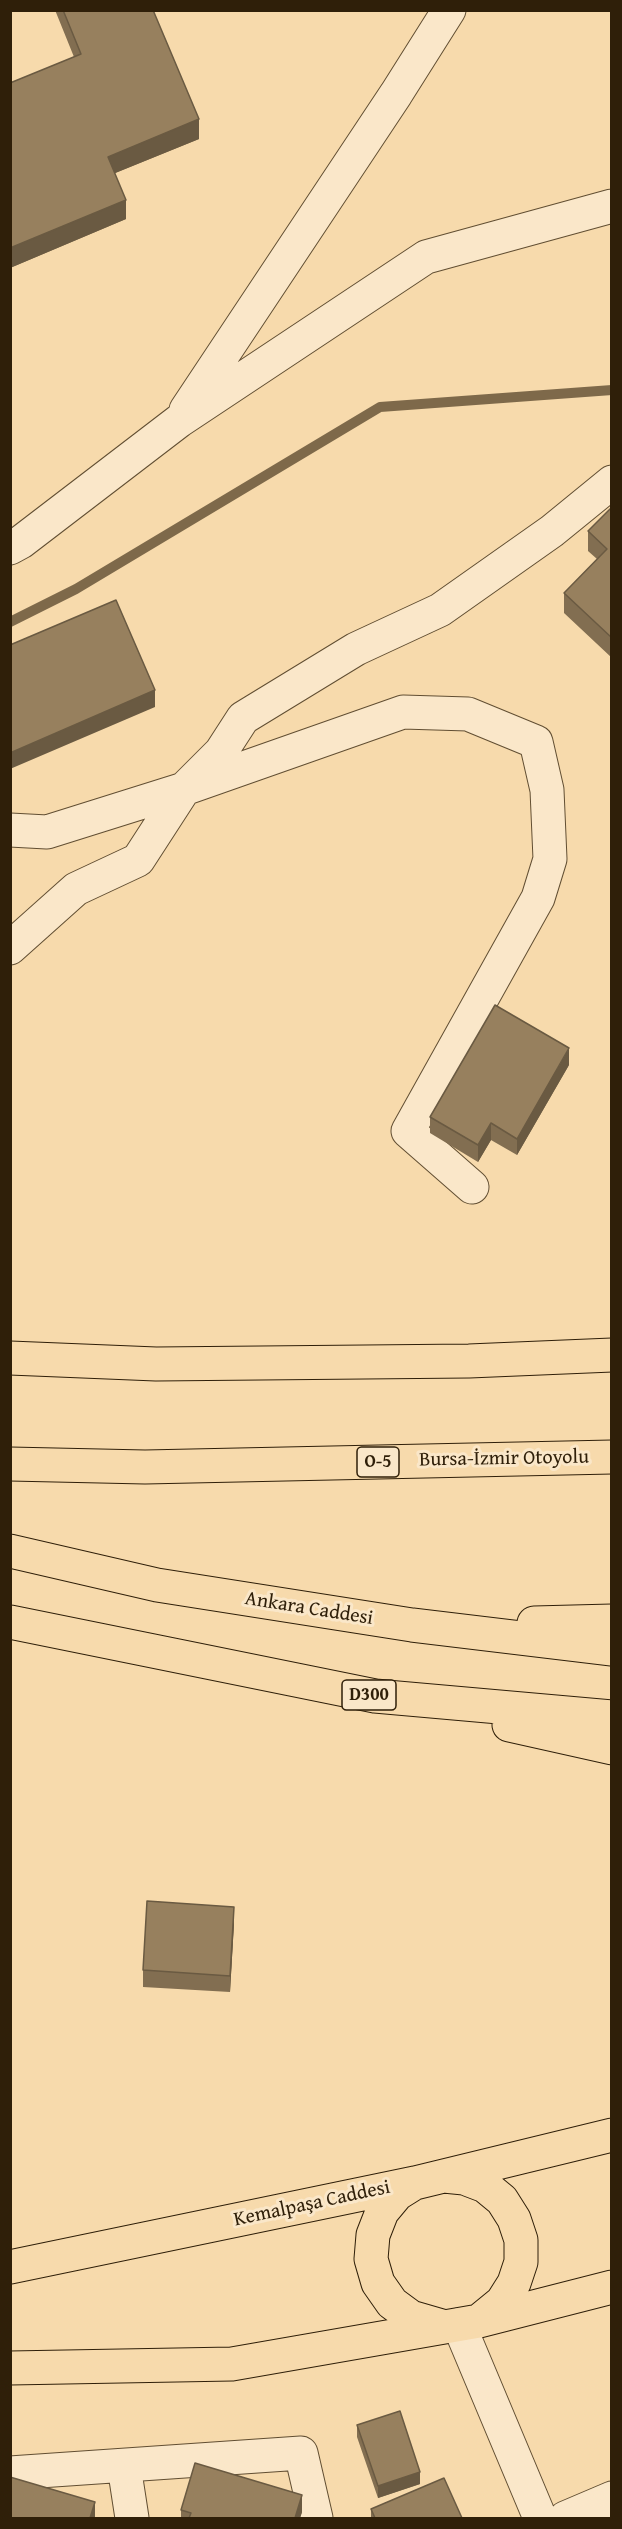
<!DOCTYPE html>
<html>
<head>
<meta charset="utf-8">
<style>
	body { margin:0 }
	#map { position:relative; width:622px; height:2529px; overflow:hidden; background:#f7daac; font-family:"Gentium Book Plus",serif }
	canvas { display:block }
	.frame { position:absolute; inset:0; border:12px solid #2f1f09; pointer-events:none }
</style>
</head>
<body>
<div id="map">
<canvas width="622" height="2529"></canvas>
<div class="frame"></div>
</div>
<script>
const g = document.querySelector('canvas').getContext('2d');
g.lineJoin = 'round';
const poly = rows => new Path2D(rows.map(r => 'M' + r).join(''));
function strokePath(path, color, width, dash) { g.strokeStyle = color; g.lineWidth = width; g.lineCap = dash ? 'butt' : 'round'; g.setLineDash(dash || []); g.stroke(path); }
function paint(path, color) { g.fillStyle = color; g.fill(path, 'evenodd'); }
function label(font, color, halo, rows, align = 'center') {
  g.font = font + ' "Gentium Book Plus",serif'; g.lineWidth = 6; g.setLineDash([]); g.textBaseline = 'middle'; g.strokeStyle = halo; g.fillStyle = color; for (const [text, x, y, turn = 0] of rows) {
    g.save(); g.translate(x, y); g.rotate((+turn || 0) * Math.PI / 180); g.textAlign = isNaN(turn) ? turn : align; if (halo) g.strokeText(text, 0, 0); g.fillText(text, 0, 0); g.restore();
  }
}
strokePath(poly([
	[10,622,76,589,380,407,612,390]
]), '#7e694a', 10);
const minor = poly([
	[186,410,396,94,449,10],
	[10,548,21,542,179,421,426,257,612,206],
	[10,830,47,832,184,789,403,712,468,714,536,742,547,790,550,859,538,898,408,1131,472,1187],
	[10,948,76,889,138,860,184,789,221,752,243,718,356,649,440,610,552,531,612,482],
	[459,2325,540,2518],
	[124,2466,132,2518],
	[10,2473,301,2453,316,2518],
	[565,2518,612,2498]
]);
const major = poly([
	[444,2176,464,2178,485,2186,502,2200,514,2219,521,2240,521,2262,514,2283,502,2302,480,2320],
	[413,2184,397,2194,382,2212,373,2235,371,2259,378,2283,392,2303,411,2317,442,2326],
	[10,2267,415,2183,612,2135],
	[10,2368,232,2364,479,2321,612,2287]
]);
const highway = poly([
	[10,1358,156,1364,469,1361,612,1355],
	[10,1464,145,1467,612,1457],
	[10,1551,157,1585,412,1625,612,1649],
	[10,1622,375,1696,612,1717],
	[534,1623,612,1621],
	[509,1725,612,1748]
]);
strokePath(minor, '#614e32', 35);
strokePath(major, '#2f1f09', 35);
strokePath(highway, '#2f1f09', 35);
strokePath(minor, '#fae7c9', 33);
strokePath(major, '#f7daac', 33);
strokePath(highway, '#f7daac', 33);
paint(poly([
	[55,10,153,10,199,139,115,173,126,219,10,268,10,83,74,57],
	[612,507,612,658,564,613,564,593,597,559,588,551,588,531],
	[569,1065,517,1155,491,1140,478,1162,430,1133,430,1117],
	[234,1923,230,1992,143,1987,143,1970],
	[357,2425,420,2484,378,2498,357,2437],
	[371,2509,462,2518,371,2518],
	[181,2510,302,2512,300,2518,181,2518]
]), '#826e51');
paint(poly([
	[199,119,199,139,108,176,108,157],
	[126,200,126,219,10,268,10,248],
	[155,690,155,707,10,769,10,753],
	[569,1048,569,1065,517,1155,517,1139],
	[491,1123,491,1140,478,1162,478,1145],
	[234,1907,234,1923,230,1992,230,1976],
	[420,2472,420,2484,378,2498,378,2486],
	[302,2495,302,2512,300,2518,295,2518],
	[95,2502,95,2518,90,2518]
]), '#6a5a42');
const building = poly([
	[63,10,153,10,199,119,108,157,126,200,10,248,10,83,81,54,63,10],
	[612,507,612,638,564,593,607,549,588,531,612,507],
	[116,600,155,690,10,753,10,645,116,600],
	[495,1005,569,1048,517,1139,491,1123,478,1145,430,1117,495,1005],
	[147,1901,234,1907,230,1976,143,1970,147,1901],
	[400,2411,420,2472,378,2486,357,2425,400,2411],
	[195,2463,302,2495,295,2518,189,2518,191,2513,181,2510,195,2463],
	[10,2477,95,2502,90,2518,10,2518,10,2477],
	[444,2478,462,2518,375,2518,371,2509,444,2478]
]);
paint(building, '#97805e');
strokePath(building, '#6a5a42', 1.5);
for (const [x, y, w] of [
	[378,1462,42],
	[369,1695,54]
]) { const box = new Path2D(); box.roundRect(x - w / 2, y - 15, w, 30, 4.5); g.fillStyle = '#fae7c9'; g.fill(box); strokePath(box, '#2f1f09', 1.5); }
label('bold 18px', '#2f1f09', null, [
	["O-5",378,1462],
	["D300",369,1695]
]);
label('20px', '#2f1f09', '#fae7c9', [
	["Bursa-İzmir Otoyolu",504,1459,-1],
	["Ankara Caddesi",309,1609,9],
	["Kemalpaşa Caddesi",312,2204,-12]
]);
</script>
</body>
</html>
